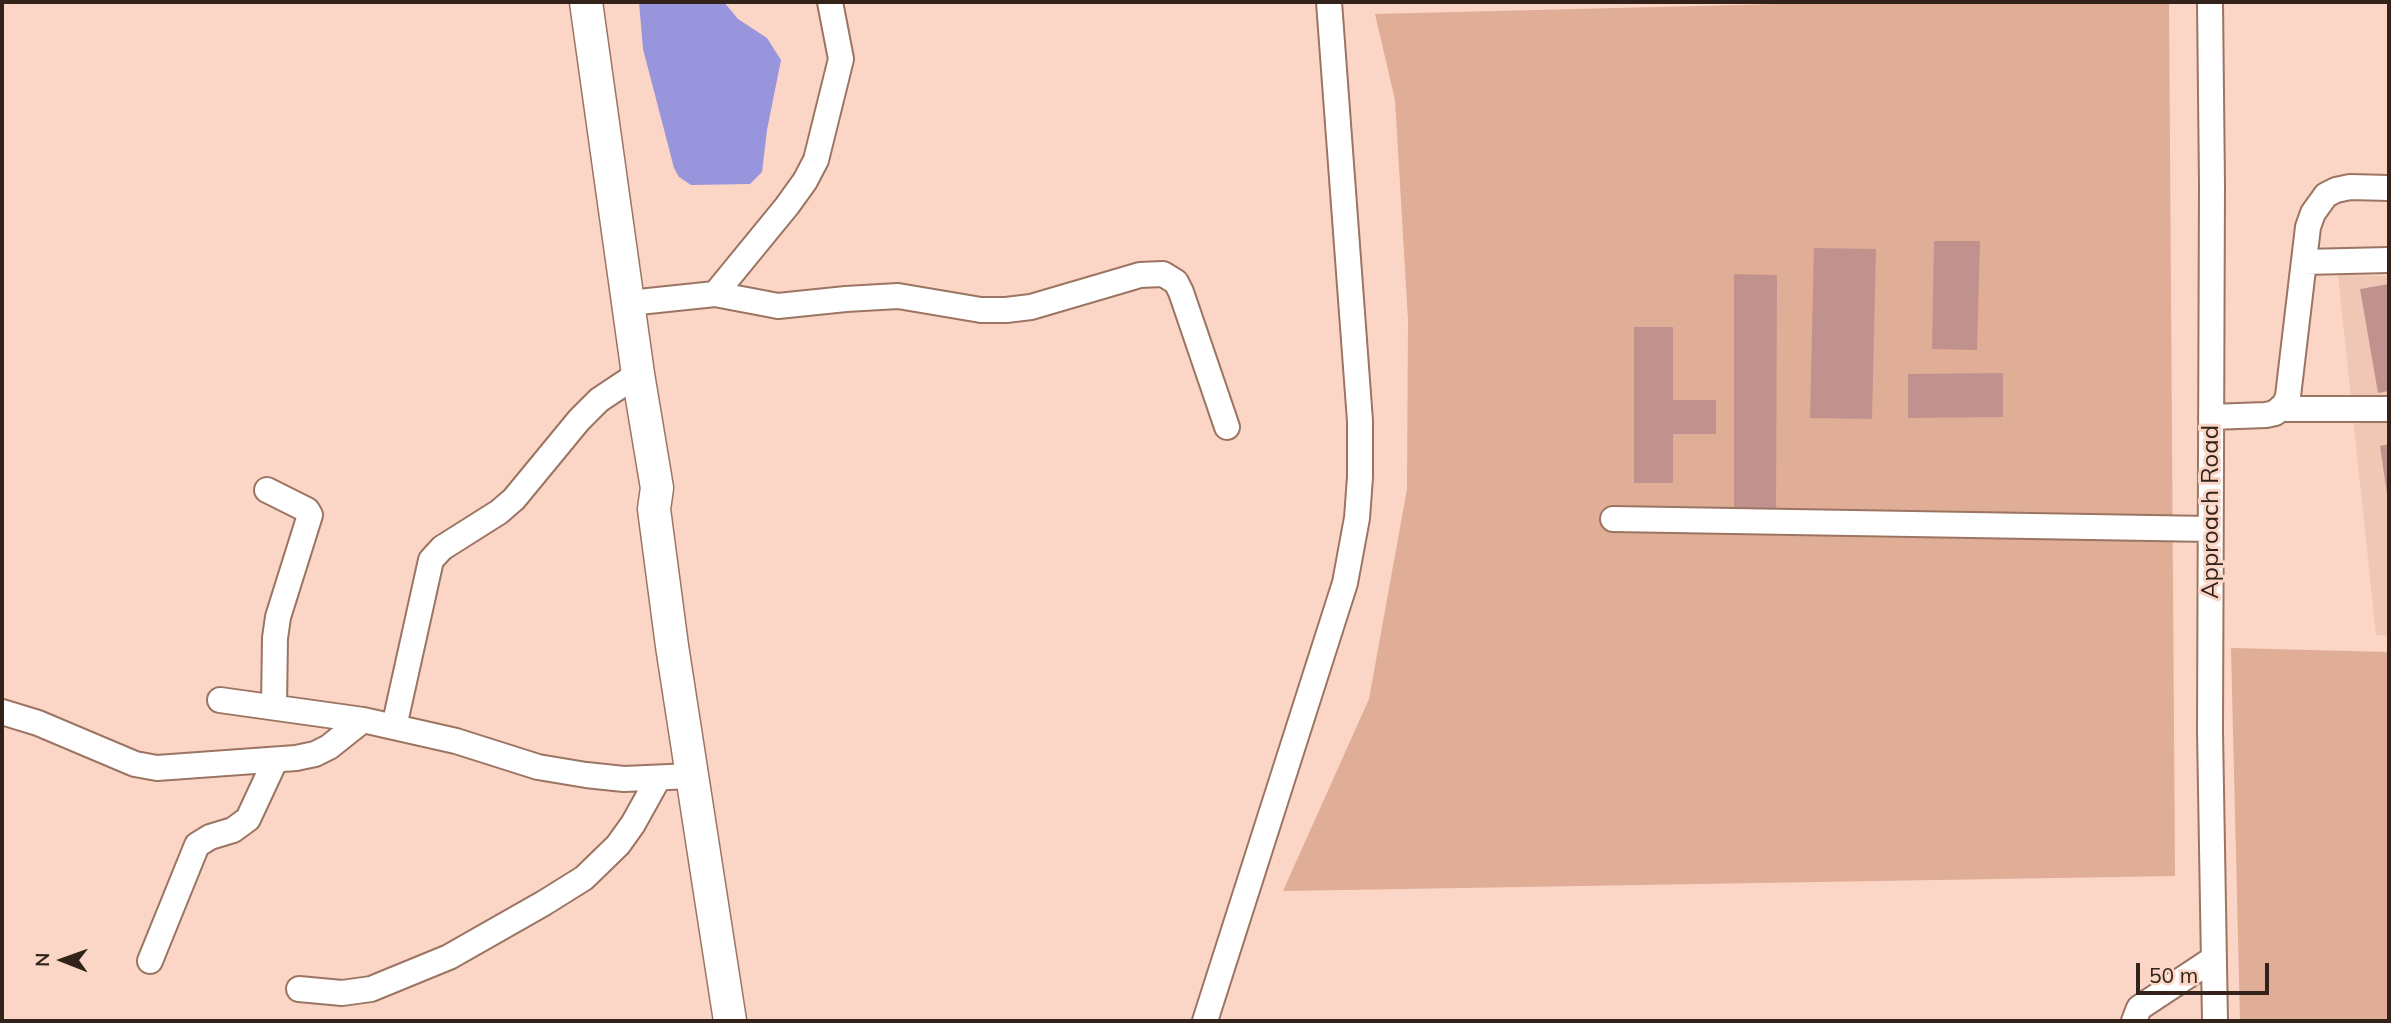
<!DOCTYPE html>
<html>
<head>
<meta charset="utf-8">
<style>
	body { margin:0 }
	#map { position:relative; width:2391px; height:1023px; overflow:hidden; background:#fbd6c6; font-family:Mulish,sans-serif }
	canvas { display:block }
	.frame { position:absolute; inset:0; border:4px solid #32221a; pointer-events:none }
	.north { position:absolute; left:28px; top:925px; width:70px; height:70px; -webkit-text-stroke:5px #fbd6c6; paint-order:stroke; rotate:271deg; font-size:19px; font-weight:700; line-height:28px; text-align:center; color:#32221a }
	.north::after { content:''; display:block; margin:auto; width:24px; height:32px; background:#32221a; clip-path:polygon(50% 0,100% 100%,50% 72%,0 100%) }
	.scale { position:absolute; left:2136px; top:963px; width:133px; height:32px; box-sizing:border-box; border:4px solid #32221a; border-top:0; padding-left:9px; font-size:21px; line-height:24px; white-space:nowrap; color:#32221a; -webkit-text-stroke:5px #fbd6c6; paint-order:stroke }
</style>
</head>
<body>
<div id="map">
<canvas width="2391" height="1023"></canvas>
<div class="frame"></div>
<div class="north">N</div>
<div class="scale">50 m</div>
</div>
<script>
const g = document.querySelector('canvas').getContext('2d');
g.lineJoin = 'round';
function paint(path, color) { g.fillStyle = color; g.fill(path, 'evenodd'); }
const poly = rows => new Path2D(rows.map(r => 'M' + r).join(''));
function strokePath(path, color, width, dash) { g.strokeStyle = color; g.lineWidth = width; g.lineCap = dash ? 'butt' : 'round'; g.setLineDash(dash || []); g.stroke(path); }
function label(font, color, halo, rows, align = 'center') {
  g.font = font + ' Mulish,sans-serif'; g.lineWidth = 6; g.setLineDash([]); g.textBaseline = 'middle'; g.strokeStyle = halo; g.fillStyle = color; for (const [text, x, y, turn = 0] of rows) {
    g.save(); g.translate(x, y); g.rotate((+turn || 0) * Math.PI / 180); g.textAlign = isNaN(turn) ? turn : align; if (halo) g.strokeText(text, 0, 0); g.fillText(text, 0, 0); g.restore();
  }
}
paint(poly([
	[2338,275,2389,276,2389,636,2376,635]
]), '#f0c7b5');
paint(poly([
	[1857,2,2169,2,2175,876,1283,891,1369,699,1407,489,1408,320,1395,100,1375,14],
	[2231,648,2389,652,2389,1021,2240,1021]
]), '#e0ad96');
paint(poly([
	[639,2,724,2,738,19,767,38,781,60,767,130,762,172,750,184,691,185,679,177,674,168,643,49]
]), '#9895dd');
paint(poly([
	[1934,241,1980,241,1977,350,1932,349],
	[1814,248,1876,249,1872,419,1810,418],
	[1734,274,1777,275,1776,516,1734,516],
	[2389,284,2389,391,2378,393,2360,289],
	[1634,327,1673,327,1673,400,1716,400,1716,434,1673,434,1673,483,1634,483],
	[2003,373,2003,417,1908,418,1908,374],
	[2389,444,2389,501,2388,501,2380,446]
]), '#c1928d');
const minor = poly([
	[2210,2,2212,185,2210,731,2215,1021],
	[2304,262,2389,260],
	[715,294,787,206,805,181,816,160,841,59,830,2],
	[629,303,715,294,778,306,846,299,898,296,981,310,1006,310,1031,307,1140,275,1163,274,1176,282,1181,292,1227,427],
	[2281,409,2389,409],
	[2211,417,2266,415,2275,413,2285,404,2288,396,2308,227,2313,213,2326,195,2336,190,2350,187,2389,188],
	[267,490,307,510,310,515,278,617,275,638,274,707],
	[1613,519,2210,529],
	[220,700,363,720,456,741,538,767,586,775,624,779,692,776],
	[2,712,38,723,135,764,157,768,296,758,315,754,329,747,363,720],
	[394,727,431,560,442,548,499,512,514,499,579,420,599,400,638,374],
	[150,961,197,845,210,837,233,830,248,819,275,761],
	[299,989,342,993,371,989,449,957,544,903,584,878,618,845,633,824,658,779],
	[1205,1021,1345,583,1357,518,1360,477,1360,421,1329,2],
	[2134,1021,2139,1008,2213,959]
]);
const major = poly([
	[586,2,638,374,657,488,654,509,672,646,730,1021]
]);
strokePath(minor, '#9c7462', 28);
strokePath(major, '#9c7462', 35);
strokePath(minor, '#fff', 24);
strokePath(major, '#fff', 32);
label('24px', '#32221a', '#fbd6c6', [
	["Approach Road",2211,512,-90]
]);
</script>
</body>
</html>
